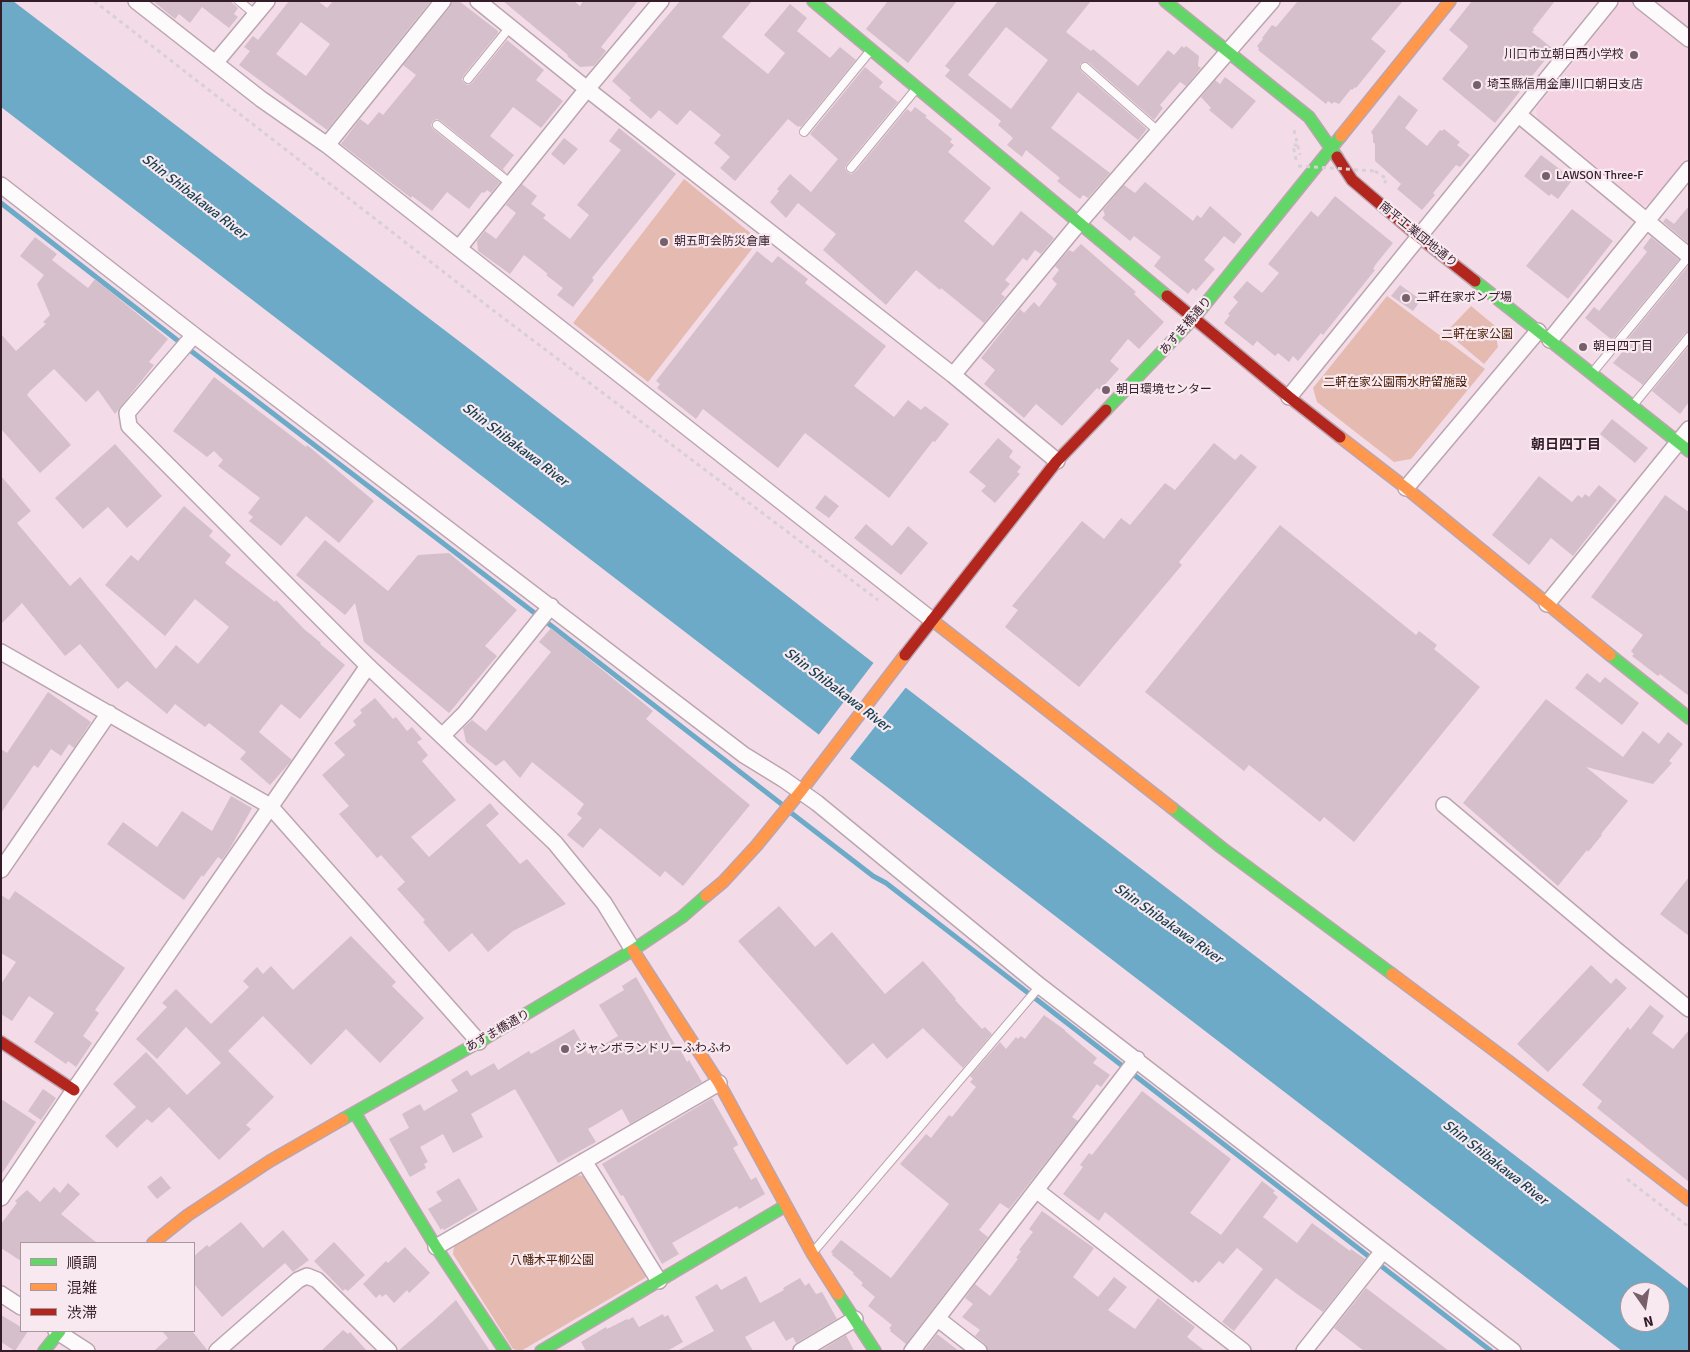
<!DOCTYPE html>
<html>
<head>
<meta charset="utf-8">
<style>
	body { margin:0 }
	#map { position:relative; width:1690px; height:1352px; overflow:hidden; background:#f3dce7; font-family:Signika,"Noto Sans JP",sans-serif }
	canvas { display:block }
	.frame { position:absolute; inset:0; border:2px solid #351c29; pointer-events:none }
	.legend { position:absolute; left:20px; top:1242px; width:175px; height:90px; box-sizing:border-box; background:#f7e9ef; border:1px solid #a997a0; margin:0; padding:6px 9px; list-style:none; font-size:15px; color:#351c29 }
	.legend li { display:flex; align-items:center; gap:10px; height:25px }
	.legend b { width:25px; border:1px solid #a997a0 }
	.north { position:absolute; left:1620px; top:1282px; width:50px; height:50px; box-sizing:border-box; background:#f7e9ef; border:1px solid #a997a0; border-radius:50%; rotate:167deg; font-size:14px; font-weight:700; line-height:20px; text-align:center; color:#351c29 }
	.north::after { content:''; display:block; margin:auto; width:18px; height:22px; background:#785f6c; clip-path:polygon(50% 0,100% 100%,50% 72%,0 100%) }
</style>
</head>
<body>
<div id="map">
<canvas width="1690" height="1352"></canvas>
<div class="frame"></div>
<ul class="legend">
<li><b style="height:6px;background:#63d668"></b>順調</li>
<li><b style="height:6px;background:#ff974d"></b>混雑</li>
<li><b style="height:6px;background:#b3261e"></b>渋滞</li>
</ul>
<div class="north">N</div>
</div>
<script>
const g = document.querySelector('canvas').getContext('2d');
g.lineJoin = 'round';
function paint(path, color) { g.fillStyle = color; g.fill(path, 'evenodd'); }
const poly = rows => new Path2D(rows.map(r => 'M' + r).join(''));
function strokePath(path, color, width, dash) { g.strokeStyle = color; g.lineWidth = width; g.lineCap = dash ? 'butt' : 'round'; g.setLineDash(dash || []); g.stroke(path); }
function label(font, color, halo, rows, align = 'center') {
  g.font = font + ' Signika,"Noto Sans JP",sans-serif'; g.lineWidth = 4.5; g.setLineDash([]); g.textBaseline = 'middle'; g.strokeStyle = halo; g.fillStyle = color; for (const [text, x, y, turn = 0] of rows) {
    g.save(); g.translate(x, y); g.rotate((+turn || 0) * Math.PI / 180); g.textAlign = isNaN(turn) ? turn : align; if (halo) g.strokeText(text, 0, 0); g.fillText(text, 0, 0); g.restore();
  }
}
paint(poly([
	[1622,1,1689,1,1689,157,1650,204,1639,206,1538,122,1536,109]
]), '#f5d2e2');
paint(poly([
	[684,179,759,240,648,382,573,323],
	[1387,296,1485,369,1411,459,1394,462,1317,402,1313,388],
	[1471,306,1494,325,1498,347,1484,364,1446,332],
	[577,1175,584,1176,647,1273,645,1278,521,1351,513,1349,453,1254,454,1246]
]), '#e5bbb1');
paint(poly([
	[1,1,13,1,468,348,871,661,1689,1289,1689,1351,1622,1351,1,107],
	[1630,1292,1660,1292,1660,1322,1630,1322]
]), '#6daac7');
paint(poly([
	[875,661,907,686,848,761,817,737]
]), '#f3dce7');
strokePath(poly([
	[1,203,195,354,549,624,784,806],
	[790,812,873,876,886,883,1491,1351]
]), '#6daac7', 5);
paint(poly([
	[153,1,230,1,238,8,234,14,238,17,229,28,202,7,190,23,179,14,175,19],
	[289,1,318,1,327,8,333,1,431,1,327,130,239,65,250,51,244,47,253,36,258,40],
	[301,22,330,44,306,76,276,54],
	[452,1,459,1,498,31,498,33,464,75,462,79,464,83,468,85,472,83,507,40,544,70,536,80,563,101,541,128,513,107,490,136,514,155,503,169,507,174,441,121,437,119,433,121,431,125,433,129,500,182,491,193,487,190,484,193,482,192,469,209,447,192,432,211,412,196,411,198,341,144,360,119,368,125,379,112,383,115,416,75,403,65,450,7],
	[503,1,574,1,580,6,583,1,638,1,601,47,606,51,594,66,580,67,567,56,568,55],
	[680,1,752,1,722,37,768,74,785,53,764,35,790,4,807,18,797,31,830,58,840,47,856,60,801,127,799,126,798,127,788,119,735,181,720,168,730,157,714,143,721,135,690,110,677,125,659,110,651,119,629,100,631,98,612,81],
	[888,1,957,1,908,63,866,29],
	[998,1,1091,1,1066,32,1091,51,1093,49,1138,86,1168,50,1174,55,1182,46,1184,48,1186,46,1199,56,1198,66,1201,68,1186,86,1180,82,1160,105,1163,108,1154,120,1089,63,1084,62,1080,64,1080,68,1081,71,1147,129,1138,140,1078,92,1051,128,1110,173,1088,198,1083,195,1080,199,1057,181,1060,178,1026,150,1022,157,1007,145,1013,138,998,125,1001,121,945,76,950,70,945,66],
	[1006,27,1048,60,1011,109,968,75],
	[1298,1,1403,1,1371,39,1386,51,1356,88,1355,87,1352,90,1351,89,1339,104,1334,102,1332,104,1328,101,1326,104,1258,50,1259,48,1257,46,1263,39,1262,38,1272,25,1276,27],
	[1472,1,1555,1,1533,29,1534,30,1532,32,1552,48,1552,51,1495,123,1442,79,1468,47,1467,45,1449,30],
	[865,67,883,82,879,87,898,102,847,164,845,168,847,172,851,174,855,172,907,109,911,112,915,107,927,116,925,117,952,139,950,142,954,145,948,152,991,188,964,221,993,246,1021,211,1054,238,1041,254,1035,250,1027,261,1023,258,1005,280,1010,284,1001,294,1005,297,984,323,941,288,940,290,916,270,886,305,823,250,836,234,798,203,786,218,770,202,779,191,777,189,790,174,811,192,838,159,810,134],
	[1225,77,1256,101,1232,129,1209,110,1211,108,1201,97,1215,80,1220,84],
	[1399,95,1418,110,1405,128,1427,146,1440,130,1442,131,1444,129,1460,142,1457,145,1470,155,1460,167,1456,165,1433,193,1435,195,1422,210,1397,189,1401,184,1375,161,1375,144,1373,142,1373,135,1371,132],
	[619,128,676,174,592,278,594,280,573,307,557,295,563,288,546,275,548,274,524,255,510,274,478,251,477,241,485,231,496,239,516,213,506,205,522,184,537,196,531,204,546,215,543,218,570,239,589,215,577,205,621,150,609,141],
	[564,138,578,149,564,165,551,154],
	[1541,155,1573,179,1558,199,1551,194,1549,196,1524,176],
	[1145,182,1193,221,1197,215,1201,218,1210,206,1242,234,1234,244,1224,236,1204,260,1215,269,1196,291,1193,288,1188,294,1154,266,1161,257,1134,236,1130,241,1102,218,1105,215,1103,210,1124,185,1135,193],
	[1335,196,1393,243,1376,264,1373,269,1375,270,1323,335,1321,333,1298,361,1293,356,1289,362,1278,353,1275,356,1257,341,1253,346,1224,323,1230,315,1228,314,1238,302,1233,297,1247,281,1262,293,1279,273,1268,264,1311,211,1318,217],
	[1689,206,1689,244,1663,222,1666,218,1674,224],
	[1572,209,1613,241,1568,299,1526,266],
	[35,237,57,254,52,260,88,288,95,279,168,339,149,362,154,365,115,414,98,390,86,402,54,369,30,391,27,395,71,445,40,473,1,429,1,334,16,351,46,324,43,322,50,315,37,284,44,275,20,256],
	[1651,237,1679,260,1612,340,1585,318,1594,307,1599,311,1647,252,1643,248],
	[1081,244,1136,292,1134,294,1164,322,1139,349,1128,339,1110,361,1119,369,1100,390,1097,388,1062,426,1036,404,1024,418,984,384,995,370,981,358,1020,309,1024,313,1034,302,1039,307,1057,284,1052,279,1059,270,1055,266,1069,250,1073,252],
	[757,251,772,263,778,256,808,279,805,283,886,346,854,386,894,417,908,400,921,410,925,406,949,424,935,442,933,441,889,498,805,433,778,468,703,409,696,419,657,388,660,384,656,381],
	[1689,265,1689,332,1685,333,1643,385,1613,363,1624,350,1621,347],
	[1400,285,1421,300,1413,311,1391,296],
	[1689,346,1689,402,1680,414,1652,391],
	[214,377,306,447,307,445,374,501,339,543,306,516,281,546,249,521,253,517,248,513,260,498,218,466,223,460,214,451,207,457,173,431],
	[1612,419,1648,448,1635,463,1600,434],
	[998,438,1013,451,1009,457,1021,467,1017,472,1020,474,995,503,981,491,986,486,969,472],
	[1214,443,1235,460,1241,454,1257,467,1179,562,1182,565,1079,687,1005,627,1018,610,1012,606,1082,521,1104,539,1121,518,1130,525,1165,483,1175,490],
	[115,444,162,496,127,528,108,507,83,529,55,498],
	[1,476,31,511,17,523,70,586,80,577,156,669,176,645,198,664,229,627,195,599,165,636,105,585,131,555,138,561,184,506,213,531,209,536,231,555,225,563,275,602,276,600,304,629,321,643,320,644,345,665,300,719,281,704,259,732,292,760,270,785,240,759,246,752,209,723,205,727,175,704,167,714,127,681,118,689,80,644,65,656,22,603,1,624],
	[1539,476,1572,502,1578,495,1582,498,1585,494,1589,497,1599,485,1617,500,1573,556,1551,538,1529,565,1492,535],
	[825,495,839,506,829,518,815,508],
	[1665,495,1689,512,1689,696,1660,674,1658,676,1632,656,1634,654,1631,651,1643,635,1591,597],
	[866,524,892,546,908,526,928,543,901,575,854,538],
	[1280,525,1416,635,1419,631,1437,645,1434,649,1480,687,1354,842,1324,817,1320,822,1249,765,1244,771,1145,692],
	[325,540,388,591,418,555,449,553,517,610,485,646,497,656,449,713,364,642,355,603,345,615,296,575],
	[551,628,653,711,646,719,750,805,683,886,665,871,660,877,600,828,583,848,567,835,582,818,577,814,584,804,532,762,520,778,504,760,496,766,466,742,463,728,472,720,486,731,551,652,539,642],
	[1587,673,1600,683,1605,677,1639,703,1622,725,1575,688],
	[48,692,91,722,74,748,69,744,61,756,51,749,38,768,34,765,1,813,1,749,7,753],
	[375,698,393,719,396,717,407,731,412,727,422,739,417,742,428,755,422,761,456,800,411,837,429,857,490,803,499,814,486,825,520,864,527,859,566,904,513,931,488,952,472,933,449,952,423,922,425,920,397,889,405,882,381,855,377,858,339,814,349,806,322,775,345,755,334,743,356,725,353,721,362,713,360,710],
	[1546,699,1623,757,1643,731,1659,744,1668,732,1683,744,1669,761,1672,763,1653,784,1586,767,1628,801,1601,834,1602,835,1588,852,1587,850,1558,886,1463,803],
	[231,796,252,808,232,845,222,860,218,857,203,877,202,875,184,900,107,844,123,822,157,847,182,811,212,831],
	[1689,877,1689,936,1660,914],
	[15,891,125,968,95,1010,99,1013,83,1036,92,1043,76,1067,68,1061,66,1064,34,1042,54,1013,29,996,12,1021,1,1014,1,984,16,962,1,953,1,895,9,900],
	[779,906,815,947,832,932,885,994,923,961,956,999,955,1000,982,1029,985,1027,992,1034,963,1068,923,1028,887,1059,873,1043,847,1065,738,941],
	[351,936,396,982,392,986,424,1018,380,1063,346,1029,311,1065,263,1016,228,1051,274,1097,246,1125,251,1129,219,1160,169,1107,152,1123,147,1119,117,1148,105,1136,136,1107,113,1084,146,1052,187,1095,221,1063,186,1027,157,1059,136,1039,167,1007,162,1003,176,989,211,1024,249,987,243,981,257,967,263,974,271,966,293,990],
	[1591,965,1611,984,1616,978,1627,988,1548,1072,1517,1044],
	[636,977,678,1050,680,1049,687,1062,689,1060,702,1082,630,1124,622,1109,588,1129,596,1142,558,1163,515,1089,471,1114,483,1137,453,1153,443,1134,420,1147,428,1162,424,1164,426,1168,410,1177,389,1139,409,1128,402,1114,420,1104,424,1111,458,1091,451,1080,467,1070,471,1076,494,1063,498,1070,529,1051,531,1054,574,1029,588,1054,618,1036,599,1005,624,990,622,986],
	[1650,1005,1664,1016,1652,1033,1673,1049,1689,1030,1689,1182,1597,1108,1602,1101,1582,1085,1628,1027,1630,1030],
	[1044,1015,1065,1030,1065,1031,1097,1058,1093,1063,1110,1075,1101,1087,1097,1084,1072,1117,1078,1121,1009,1209,1000,1203,979,1230,988,1237,906,1344,890,1331,891,1330,889,1328,892,1325,868,1306,875,1297,861,1285,863,1283,853,1274,854,1273,832,1255,833,1254,831,1252,841,1240,891,1278,949,1204,900,1164,926,1134,931,1138,949,1115,952,1117,976,1087,970,1082,973,1079,970,1076,1000,1042,1006,1049,1016,1037,1018,1039,1021,1036,1025,1039],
	[43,1089,56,1098,41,1120,28,1111],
	[1142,1091,1231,1159,1190,1213,1221,1235,1262,1181,1275,1191,1273,1193,1278,1197,1263,1217,1297,1243,1312,1223,1350,1251,1351,1249,1365,1259,1323,1312,1297,1294,1276,1278,1234,1331,1222,1322,1263,1269,1237,1248,1223,1264,1219,1261,1199,1283,1195,1280,1193,1283,1105,1212,1099,1221,1063,1194,1083,1167,1080,1165,1089,1153,1092,1155],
	[712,1098,737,1142,738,1145,733,1148,751,1180,756,1177,765,1194,739,1209,737,1206,672,1243,679,1254,662,1264,623,1195,621,1196,602,1164],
	[1,1099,36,1122,1,1175],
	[161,1176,171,1188,157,1199,147,1187],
	[459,1178,478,1210,444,1230,443,1228,441,1230,428,1209,442,1201,436,1192],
	[68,1183,80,1194,61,1214,97,1243,21,1243,21,1261,1,1248,1,1224,17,1203,15,1201,27,1190,40,1202,54,1187,60,1193],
	[1042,1211,1094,1248,1073,1277,1098,1297,1114,1277,1127,1287,1108,1310,1135,1329,1158,1298,1195,1327,1187,1337,1205,1351,988,1351,985,1344,975,1336,980,1330,962,1317,973,1304,965,1298,975,1284,990,1296,1018,1259,1016,1258,1021,1251,1019,1250,1033,1232,1029,1229],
	[241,1222,263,1248,283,1230,309,1260,293,1272,285,1263,222,1317,194,1284,194,1256,207,1245,209,1247],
	[334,1242,365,1275,348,1291,345,1289,343,1291,314,1261],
	[405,1247,430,1273,409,1293,407,1290,394,1303,386,1294,382,1297,380,1294,376,1298,363,1284,386,1261,388,1263],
	[746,1276,760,1303,784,1290,783,1288,800,1278,805,1286,809,1283,816,1294,822,1292,837,1319,796,1343,793,1337,786,1341,774,1321,745,1337,753,1351,677,1351,714,1331,695,1297,717,1284,721,1290],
	[1366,1288,1449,1351,1364,1351,1334,1328],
	[456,1300,490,1351,398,1351,432,1322],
	[663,1314,664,1317,668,1315,683,1342,667,1351,586,1351,581,1342,606,1327,607,1329,627,1319,628,1320,633,1317,639,1327],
	[1,1315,21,1327,21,1331,28,1331,15,1351,1,1342],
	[343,1330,348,1334,350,1332,367,1351,321,1351],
	[162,1331,192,1331,208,1351,154,1351,168,1338],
	[937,1334,959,1351,924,1351],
	[846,1335,854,1351,820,1351]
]), '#d5bfca');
const lane = poly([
	[239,1,256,15],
	[1085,67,1158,131],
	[468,79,510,27],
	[437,125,511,184],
	[804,132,871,50],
	[851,168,916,89],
	[1593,372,1689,256],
	[1634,404,1689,337],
	[814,1251,1040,986]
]);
const street = poly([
	[136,1,261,99,327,145,932,620],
	[478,1,587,89,953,375,1057,461],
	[1641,1,1689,39],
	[216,62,267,1],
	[1519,115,1689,256],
	[327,145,443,1],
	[1,185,194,335,744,755,783,779,817,803,1040,986,1513,1351],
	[459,248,587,89,661,1],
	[194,335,127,413,129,426,368,666,555,843,604,903,633,950],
	[1550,340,1689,169],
	[953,375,1079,223,1272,1],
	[1289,397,1610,1],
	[1406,488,1538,331],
	[1547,604,1689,429],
	[1,652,270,806,479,1042],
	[442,736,465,713,551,606],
	[1444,805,1615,949,1689,1009],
	[1,870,109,713],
	[584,1161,659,1281],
	[1036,1190,1243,1351],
	[1,1198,74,1090,368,666],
	[436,1247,719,1083],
	[1,1294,21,1307],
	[938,1319,979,1351],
	[56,1331,87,1351],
	[217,1351,298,1280,307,1276,317,1280,389,1351],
	[801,1351,855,1319],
	[912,1351,1137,1059],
	[1304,1351,1383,1251]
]);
const fast = poly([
	[813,1,1167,296],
	[1165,1,1309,117,1337,157],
	[1475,281,1689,451],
	[1106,410,1194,318,1341,136],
	[1610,655,1689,718],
	[1172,808,1222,848,1392,974],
	[355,1113,436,1247,505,1351],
	[343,1119,479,1042,633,950,682,917,706,896],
	[838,1294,875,1351],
	[44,1351,60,1331],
	[541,1351,785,1206]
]);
const slow = poly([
	[1341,136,1450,1],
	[1340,437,1406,488,1610,655],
	[932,620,1172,808],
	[706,896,723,882,757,845,801,791,905,655],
	[633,950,719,1083,812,1253,838,1294],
	[1392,974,1507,1060,1689,1200],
	[153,1243,188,1215,270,1161,343,1119]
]);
const jam = poly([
	[1337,157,1352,180,1419,237,1475,281],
	[1167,296,1289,397,1340,437],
	[905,655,1057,461,1106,410],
	[1,1042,74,1090]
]);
strokePath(lane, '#bba5b0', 10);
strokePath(street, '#bba5b0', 18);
strokePath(fast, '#bba5b0', 14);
strokePath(slow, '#bba5b0', 14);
strokePath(jam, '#bba5b0', 14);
strokePath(poly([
	[94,1,494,311,878,600],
	[1294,130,1300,155],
	[1296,160,1293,145,1298,145],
	[1375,171,1387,179,1385,182,1384,181],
	[1627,1179,1689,1227]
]), '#d8d0d3', 3, [4, 4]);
strokePath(lane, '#fdfafb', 8);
strokePath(street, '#fdfafb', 15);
strokePath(fast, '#63d668', 11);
strokePath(slow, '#ff974d', 11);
strokePath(jam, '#b3261e', 11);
strokePath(poly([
	[1298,166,1375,171]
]), '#d8d0d3', 3, [4, 4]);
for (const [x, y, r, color] of [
	[1634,55,5,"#785f6c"],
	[1477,85,5,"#785f6c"],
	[1546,176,5,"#785f6c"],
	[664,242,5,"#785f6c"],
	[1406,298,5,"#785f6c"],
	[1583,347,5,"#785f6c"],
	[1106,390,5,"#785f6c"],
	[565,1049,5,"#785f6c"]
]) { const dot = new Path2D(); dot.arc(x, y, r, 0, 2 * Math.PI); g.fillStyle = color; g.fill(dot); strokePath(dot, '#f7e9ef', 2); }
label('12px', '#351c29', '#f7e9ef', [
	["川口市立朝日西小学校",1624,55,"right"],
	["埼玉縣信用金庫川口朝日支店",1487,85],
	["LAWSON Three-F",1556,176],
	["朝五町会防災倉庫",674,242],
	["二軒在家ポンプ場",1416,298],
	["朝日四丁目",1593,347],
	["朝日環境センター",1116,390],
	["ジャンボランドリーふわふわ",575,1049]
], 'left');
label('12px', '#351c29', '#f7e9ef', [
	["南平工業団地通り",1418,235,39],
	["あずま橋通り",1186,326,-49],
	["あずま橋通り",498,1031,-30]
]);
label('12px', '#491b00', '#f7e9ef', [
	["二軒在家公園",1477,335],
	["二軒在家公園雨水貯留施設",1395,383],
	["八幡木平柳公園",552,1261]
]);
label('italic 14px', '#163f50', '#f7e9ef', [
	["Shin Shibakawa River",194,197,38],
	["Shin Shibakawa River",515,445,37],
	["Shin Shibakawa River",837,690,37],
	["Shin Shibakawa River",1168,924,35],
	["Shin Shibakawa River",1495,1163,38]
]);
label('bold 14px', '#351c29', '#f7e9ef', [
	["朝日四丁目",1566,445]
]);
</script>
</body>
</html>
